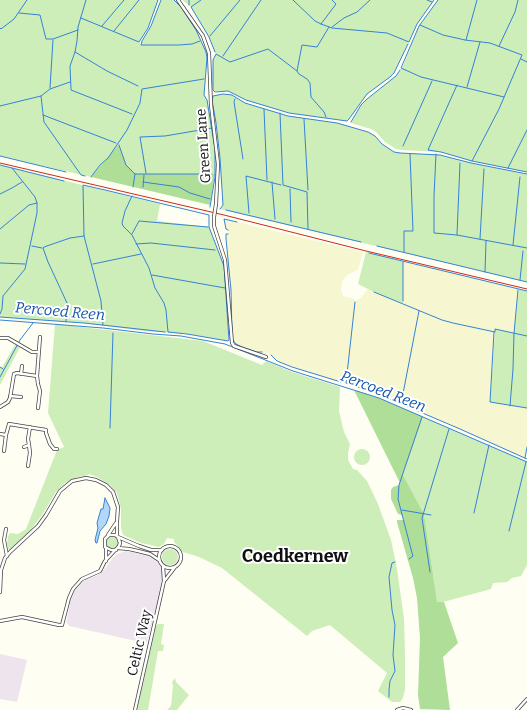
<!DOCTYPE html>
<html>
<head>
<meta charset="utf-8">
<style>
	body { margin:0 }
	canvas { display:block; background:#fffef2 }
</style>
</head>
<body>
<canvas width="527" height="710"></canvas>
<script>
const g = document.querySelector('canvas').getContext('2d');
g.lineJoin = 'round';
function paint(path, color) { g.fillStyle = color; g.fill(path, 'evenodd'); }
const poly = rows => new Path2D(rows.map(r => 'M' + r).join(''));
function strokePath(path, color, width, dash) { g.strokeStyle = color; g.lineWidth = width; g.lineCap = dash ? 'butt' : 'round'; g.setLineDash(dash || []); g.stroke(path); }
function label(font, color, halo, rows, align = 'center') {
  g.font = font + ' Bitter,serif'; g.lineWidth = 4; g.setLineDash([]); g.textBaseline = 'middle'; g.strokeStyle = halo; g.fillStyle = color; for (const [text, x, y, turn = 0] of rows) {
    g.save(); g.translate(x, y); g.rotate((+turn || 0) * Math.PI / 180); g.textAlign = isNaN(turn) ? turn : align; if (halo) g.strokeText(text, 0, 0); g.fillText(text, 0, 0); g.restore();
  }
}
paint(poly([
	[126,551,147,555,160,564,162,568,163,574,160,593,147,642,145,643,69,626,66,622,67,620,71,596,75,590,85,580,98,575,102,572,113,558,117,554],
	[0,654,27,660,17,702,0,699]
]), '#eee4ee');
paint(poly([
	[224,219,363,252,358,270,347,275,342,282,341,290,343,296,354,299,355,301,361,298,368,289,403,304,403,261,519,289,514,333,495,330,495,332,490,402,527,408,527,447,525,458,460,429,378,394,292,367,277,361,270,355,242,347,236,344,233,340,231,290,226,239,228,231,226,229]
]), '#f6f7d0');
paint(poly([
	[0,0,158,0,148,28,139,42,141,45,142,41,151,26,161,0,174,0,181,7,196,30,206,52,207,58,204,95,207,100,212,128,215,149,215,174,135,174,126,165,119,144,91,177,0,156],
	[182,0,434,0,417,24,394,73,390,77,367,94,349,119,347,121,289,113,246,100,228,91,214,91,212,84,213,60,216,54,209,37,191,7],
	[438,0,527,0,527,172,472,161,441,152,402,150,396,149,385,142,376,132,371,129,351,123,361,105,367,99,396,76,402,68,419,26],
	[223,94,232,95,245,103,288,116,337,123,368,132,375,136,382,144,394,152,400,153,440,155,471,163,527,174,527,282,220,209,223,205,220,158,216,123,212,100,213,96],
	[0,165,160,204,157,221,209,227,224,266,228,315,228,341,187,334,143,331,84,323,0,317],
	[366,252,403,261,403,304,374,292,358,284],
	[519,289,527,291,527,408,490,402,495,332,495,329,514,333],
	[55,324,203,341,262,365,266,361,292,372,340,387,339,411,344,432,350,444,348,453,348,460,353,469,357,470,367,481,378,504,391,540,397,569,404,619,405,656,405,689,403,698,400,702,392,702,378,691,387,673,330,625,312,631,307,636,222,568,199,557,183,552,174,542,174,539,167,538,164,544,159,547,141,543,123,535,121,528,121,509,117,493,110,485,97,477,89,474,85,476,78,477,65,483,56,492,42,515,30,531,9,550,7,545,8,536,10,533,18,534,26,529,57,450,64,447,48,413],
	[15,345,20,347,0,385,0,367,2,367],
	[423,417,527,462,527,565,521,576,512,578,507,582,493,583,491,589,443,602,436,603,437,601,424,514,403,475],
	'354 457a8 8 0 1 1 16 0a8 8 0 1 1-16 0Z',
	'106 543a6 6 0 1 1 12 0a6 6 0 1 1-12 0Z',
	'162 557a8 8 0 1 1 16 0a8 8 0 1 1-16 0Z',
	[158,624,164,624,161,644,164,645,163,651,158,651,148,710,137,710,156,626],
	[175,678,176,682,189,695,177,710,167,710,171,706,173,686,172,682]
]), '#cdedb9');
paint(poly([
	[119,144,126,165,135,174,215,174,210,205,91,177],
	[354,390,379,398,423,417,403,475,424,514,437,601,436,602,444,602,458,643,443,657,450,710,420,709,418,695,420,638,417,598,413,578,397,522,397,520,404,520,402,515,398,514,391,499,391,490,393,487,399,485,400,483]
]), '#aede97');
const water = poly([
	[105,498,110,508,109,516,106,524,100,531,97,543,96,543,95,540,98,528,97,523,101,509,103,509,105,498]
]);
paint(water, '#b3d7fa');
strokePath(water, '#3682d5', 1);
strokePath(poly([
	[86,0,78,27,77,41,75,52,70,66,71,90,132,114],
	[161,0,151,26,142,41,141,45,179,45,192,44,200,41],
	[174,0,181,7,196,30,206,52,207,58,204,95,207,100,215,149,215,177,210,207],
	[189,0,189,5],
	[201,0,191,7,209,37,215,52],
	[293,0,315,21,321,24,332,28,387,33,409,42,417,24,434,0],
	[427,0,432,2],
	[438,0,419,26,401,68,421,77,504,97],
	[19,13,40,15,46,39,53,39,78,30],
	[81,18,139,42,148,28,158,0],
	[321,24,336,4,332,0],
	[420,25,443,35,465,40,490,43,522,55,499,109,472,161],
	[102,26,124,0],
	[332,27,344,18,357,12,370,0],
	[0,28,1,29,14,19,27,0],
	[114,31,139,0],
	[210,36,240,0],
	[466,40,477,0],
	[499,46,515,12,518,0],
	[75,52,107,71,138,86],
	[223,56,261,0],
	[521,59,527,62],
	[297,71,268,49,230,62,216,54,213,60,213,90,215,92,228,91,246,100,289,113,347,121,349,119,367,94,390,77,394,73,408,44],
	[457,85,428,150,441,152,472,161,527,172],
	[467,87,480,42],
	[50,88,53,40],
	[41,96,44,122,81,175,85,176],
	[235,99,234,102,243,159],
	[0,106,41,96,50,89,70,82],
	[264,109,267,180],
	[280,113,283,185,307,192,308,229],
	[43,115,116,143],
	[326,117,324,112,311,97,310,83,307,79,299,74,297,71,302,45,317,47,329,27],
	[304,119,308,190],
	[351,122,361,105,367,99,396,76,400,70],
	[119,145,126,165,135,174,212,174],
	[403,146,432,81],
	[436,154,434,196,434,233,457,235,527,248],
	[0,156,66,172],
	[0,165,64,181],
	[508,168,527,130],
	[146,173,140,137,165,136,212,128],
	[91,177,100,165,108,158,127,130,140,103,142,89,204,79],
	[143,182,179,187,190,193,210,199],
	[272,182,275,219],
	[133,187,135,174],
	[143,187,144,175],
	[290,189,291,222],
	[0,194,12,188,22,182],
	[220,209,223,205,220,158,216,123,212,100,213,96,223,94,232,95,245,103,288,116,337,123,368,132,375,136,382,144,394,152,400,153,440,155,471,163,527,174],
	[226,210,361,242],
	[249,213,246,176,281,185],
	[0,229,29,205,37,203],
	[228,230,226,229,224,219,237,222],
	[132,234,139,221,208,227],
	[228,234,226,234,226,239,231,290,232,333],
	[457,235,460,163],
	[480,239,484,169],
	[136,244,151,243,215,250],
	[513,245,520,177],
	[32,246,42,248],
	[377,246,527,282],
	[404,252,404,231,413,231,410,154],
	[369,253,527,291],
	[0,263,25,264],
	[93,264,141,254],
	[485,272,486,241],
	[152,275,225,288],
	[520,280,523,251],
	[374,292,442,320,453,323,495,332,495,329,527,336],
	[403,301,403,262],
	[355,302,346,383,378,394,460,429,527,459],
	[0,314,2,309,3,296,25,269,37,213,37,203,35,197,12,168],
	[0,317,84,323,165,332],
	[0,320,103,328,153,334,181,336,225,344,293,371,379,398,527,462],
	[66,322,67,303,48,262,43,248,44,247,70,238,84,236],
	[103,325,101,301,84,236,83,185,105,190,209,215,209,227,224,266,229,340,228,341,187,334,168,332,166,310,164,303,155,288,149,268,132,235,123,226,122,223,125,211,132,196],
	[494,332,490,402,527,408],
	[233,340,236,344,242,347,257,352,262,352],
	[271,355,277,361,292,367,341,382],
	[0,367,3,369],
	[0,377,20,340,33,323],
	[401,404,419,311],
	[510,406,513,369,514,333,518,290],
	[110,428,113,333],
	[525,458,527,447],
	[402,510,431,515],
	[474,513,489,445],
	[509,531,526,462],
	[409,559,413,556,412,553,398,499,399,485,422,417],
	[430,572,422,518,449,429],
	[389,697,389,690,390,681,395,671,393,655,395,625,392,610,389,577,392,563,395,562]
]), '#3682d5', 1);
const minor = poly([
	[178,0,203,36,209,53,211,105,218,164,216,204],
	[214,217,214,226,225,260,232,343,234,346,266,357],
	[0,338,8,338,32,352,39,352],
	[21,374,22,366],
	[10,396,21,397],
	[0,407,8,402,10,398,14,374,17,373,37,376],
	[38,408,40,391,38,384,37,376,40,337],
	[0,434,6,435,9,424,46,430,46,433,50,444,54,449,57,449],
	[24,447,29,445,28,439,30,427],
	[4,451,6,435],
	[28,466,30,453,29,445],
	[6,529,4,540,7,556],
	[108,535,116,523],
	[118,537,139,546,151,550,162,550],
	'159 557a11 11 0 1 1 22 0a11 11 0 1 1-22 0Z',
	[118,548,129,549,138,551,150,554,159,560],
	[106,561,106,548],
	[165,580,175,567],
	[0,592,1,570,5,558,10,552,38,526,46,515,60,491,72,481,86,478,96,480,106,485,113,492,118,507,117,521,117,536],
	[0,621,22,617,59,625,62,625,69,598,73,589,82,579,100,571,105,561,119,546,120,543,118,537,115,535,109,535,105,539,105,547,111,550,116,550],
	[135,710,164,581,163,566],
	[397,710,403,708,411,710],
	[517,710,527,699]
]);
strokePath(minor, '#434343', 4);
strokePath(minor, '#fff', 2.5);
strokePath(poly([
	[0,163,224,215,366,251,527,289]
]), '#c92b1e', 1);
const minorBridge = poly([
	[214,217,216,204]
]);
strokePath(minorBridge, '#434343', 4, []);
strokePath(minorBridge, '#fff', 2.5);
label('14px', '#101010', '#fff', [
	["Green Lane",204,146,-94],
	["Celtic Way",140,643,-77]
]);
label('italic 15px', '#1054aa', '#fff', [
	["Percoed Reen",60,312,5],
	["Percoed Reen",383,392,21]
]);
label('bold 18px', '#101010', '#fff', [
	["Coedkernew",295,557]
]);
</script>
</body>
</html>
